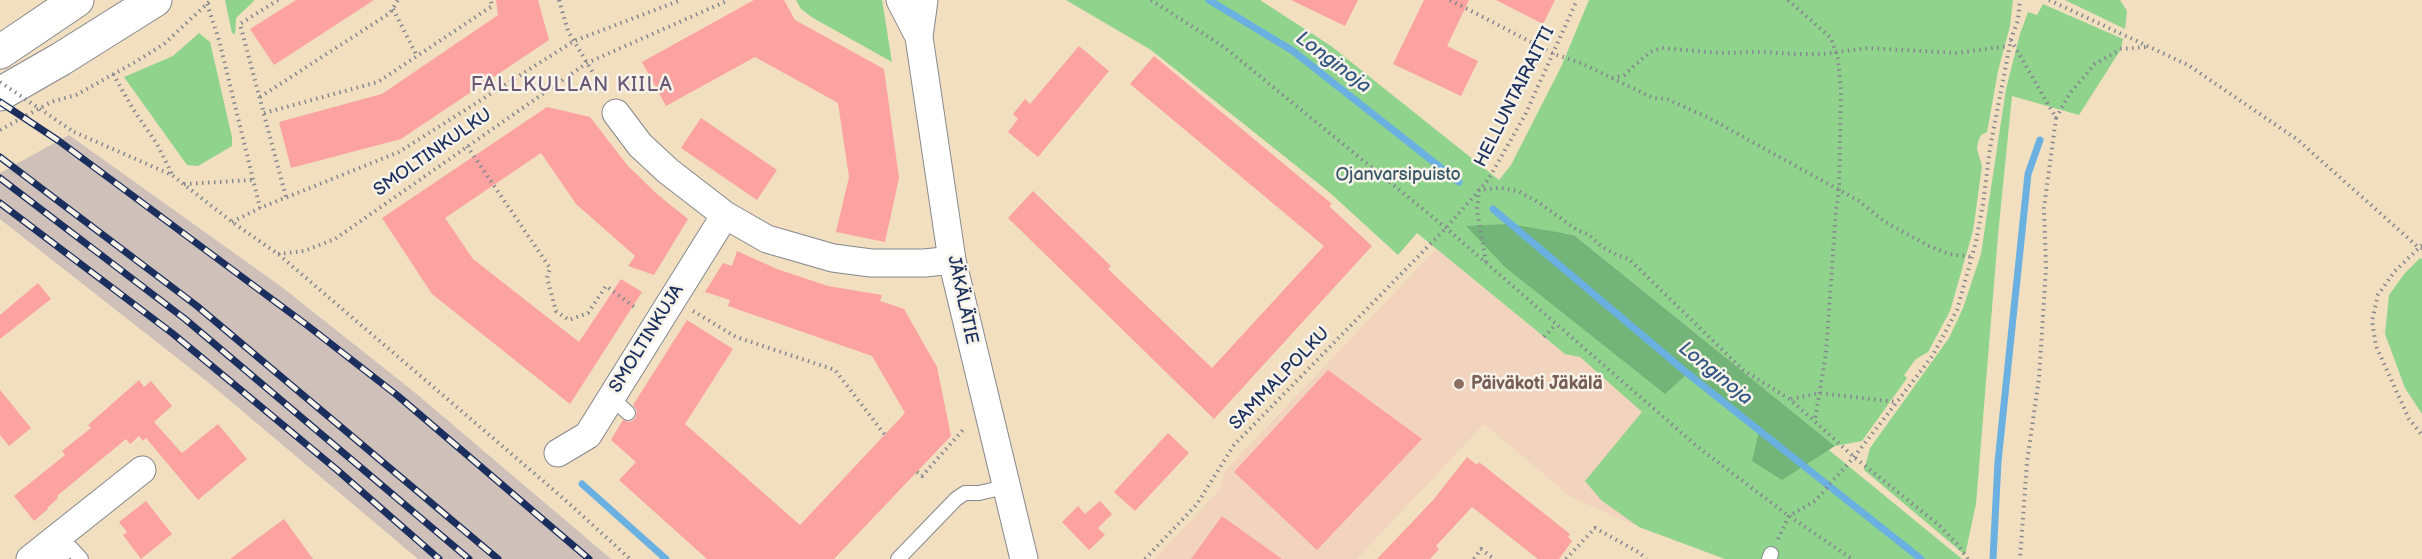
<!DOCTYPE html>
<html>
<head>
<meta charset="utf-8">
<style>
	body { margin:0 }
	canvas { display:block; background:#f1dfc0 }
</style>
</head>
<body>
<canvas width="2422" height="559"></canvas>
<script>
const g = document.querySelector('canvas').getContext('2d');
g.lineJoin = 'round';
function paint(path, color) { g.fillStyle = color; g.fill(path, 'evenodd'); }
const poly = rows => new Path2D(rows.map(r => 'M' + r).join(''));
function strokePath(path, color, width, dash) { g.strokeStyle = color; g.lineWidth = width; g.lineCap = dash ? 'butt' : 'round'; g.setLineDash(dash || []); g.stroke(path); }
function label(font, color, halo, rows, align = 'center') {
  g.font = font + ' "Balsamiq Sans",sans-serif'; g.lineWidth = 5; g.setLineDash([]); g.textBaseline = 'middle'; g.strokeStyle = halo; g.fillStyle = color; for (const [text, x, y, turn = 0] of rows) {
    g.save(); g.translate(x, y); g.rotate((+turn || 0) * Math.PI / 180); g.textAlign = isNaN(turn) ? turn : align; if (halo) g.strokeText(text, 0, 0); g.fillText(text, 0, 0); g.restore();
  }
}
paint(poly([
	[1436,249,1565,354,1580,357,1643,412,1725,559,1639,527,1571,497,1484,424,1357,559,1155,559,1221,488,1224,472]
]), '#f2d4be');
paint(poly([
	[69,135,283,288,413,391,611,559,418,559,209,383,0,219,0,173]
]), '#cfc0ba');
paint(poly([
	[225,0,255,0,236,18,235,34,232,33],
	[796,0,882,0,892,62,813,18,801,9],
	[1066,0,1260,0,1331,46,1499,180,1511,165,1561,67,1589,0,2013,0,2010,26,1998,71,1987,132,1981,135,1978,142,1977,149,1982,166,1973,231,1950,311,1928,352,1916,359,1904,375,1907,378,1862,441,1835,446,1574,235,1564,233,1962,559,1725,559,1639,527,1601,500,1585,481,1642,412,1580,357,1565,354,1417,233,1398,255,1329,192,1151,50],
	[2065,0,2120,0,2127,11,2125,29],
	[2043,4,2123,39,2121,49,2079,115,2012,96,1998,235,1976,504,1965,555,1864,470,1870,448,1949,338,1963,308,1981,254,2006,89,2020,34,2028,12,2037,15],
	[199,33,210,42,232,137,232,146,198,166,187,165,124,77,173,56],
	[2420,258,2422,259,2422,414,2405,388,2385,334,2389,295,2405,273]
]), '#8fd38d');
paint(poly([
	[1510,224,1574,235,1835,446,1782,480,1752,461,1759,431,1687,374,1665,394,1505,267,1466,226]
]), '#73b578');
strokePath(poly([
	[1209,0,1293,51,1459,182],
	[1493,209,1687,373,1921,559],
	[582,484,666,559],
	[1993,559,1998,462,2028,174,2040,140]
]), '#6ab0e1', 7);
paint(poly([
	[296,0,374,0,274,65,250,29],
	[496,0,538,0,549,40,401,139,291,168,279,122,382,94,498,15],
	[754,0,784,0,795,20,884,69,899,178,885,242,836,232,849,177,838,103,755,57,666,106,642,62],
	[1291,0,1358,0,1345,26],
	[1424,0,1469,0,1447,46,1478,61,1461,96,1393,64],
	[1496,0,1555,0,1543,24],
	[1079,46,1109,71,1038,157,1008,132,1018,119,1013,114,1025,99,1030,104],
	[1154,56,1332,204,1329,206,1372,246,1214,419,1008,218,1033,191,1111,266,1108,269,1212,368,1324,246,1130,84],
	[547,107,590,117,628,166,658,195,688,219,654,275,628,266,635,256,576,204,541,153,445,218,473,259,579,342,621,279,642,292,570,404,432,294,382,218],
	[701,118,777,170,757,200,681,148],
	[737,251,777,269,828,286,882,295,880,301,904,309,937,367,951,436,834,559,707,559,619,480,636,462,611,440,623,420,630,422,635,419,637,411,633,405,687,320,733,349,685,424,800,525,905,413,872,356,728,306,730,300,705,292,723,263,732,266],
	[38,283,51,299,0,339,0,315],
	[1328,370,1422,439,1317,550,1234,472],
	[139,380,144,387,151,381,172,406,154,422,182,453,218,424,247,459,198,500,146,438,143,441,139,436,130,444,126,439,57,496,58,498,47,508,48,509,34,521,14,496,65,455,62,451,91,428,88,425],
	[0,390,31,428,9,446,0,435],
	[1168,433,1189,453,1135,511,1114,492],
	[1467,457,1477,465,1479,462,1570,534,1568,537,1572,541,1559,559,1538,559,1472,507,1436,546,1439,549,1430,559,1377,559,1434,499],
	[146,501,172,534,141,559,123,535,127,532,119,522],
	[1100,501,1112,514,1098,528,1105,535,1089,550,1062,522,1078,506,1085,514],
	[1222,516,1282,559,1191,559],
	[284,519,313,559,230,559]
]), '#fca2a0');
const lane = poly([
	[611,397,628,413],
	[57,559,71,548,81,559],
	[898,559,956,499,965,493,979,493,1005,487],
	[1769,559,1771,554]
]);
const street = poly([
	[900,0,919,37],
	[924,0,919,37,952,260,1024,559],
	[616,113,640,145,668,171,725,215,767,239,833,258,871,263,925,263,952,260],
	[558,453,588,435,725,215],
	[30,559,142,470]
]);
const primary = poly([
	[0,52,77,0],
	[0,94,61,59,155,0]
]);
strokePath(lane, '#86878f', 16);
strokePath(street, '#86878f', 29);
strokePath(primary, '#86878f', 35);
strokePath(poly([
	[278,0,240,24,286,197],
	[559,0,568,31,605,93],
	[1151,0,1224,47,1446,228,1699,448,1789,516,1852,559],
	[1450,0,1554,54,1581,63,1653,98,1667,99,1709,118,1859,201,1885,222,1929,246,1949,254,1973,257],
	[1788,0,1831,38,1838,59,1841,92,1839,191,1836,210,1826,353,1815,420],
	[2049,0,2188,65,2298,140,2418,247,2422,248],
	[207,4,219,40,260,208],
	[393,9,417,56],
	[2011,40,2056,118,2044,208,2046,268,2039,378,2027,462,2020,559],
	[113,74,133,109,157,144,172,174],
	[1612,78,1624,75,1650,52,1662,48,1721,53,1761,52,1795,54,1822,54,1868,48,1956,53,2009,46],
	[260,97,390,13,398,0],
	[264,113,378,82,492,6,491,0],
	[2056,118,2070,93,2095,64,2121,49,2146,47],
	[0,130,51,102,76,95,137,61,164,44,211,0],
	[74,132,172,175,232,222,278,254,563,498,630,559],
	[467,146,550,268,547,278,556,311,569,320,588,313,606,286,637,309],
	[184,184,252,180],
	[232,222,260,208,399,152,574,41,681,0],
	[2422,245,2394,272,2378,295,2372,321,2376,346,2409,419,2422,435],
	[278,254,304,251,335,239,587,63,729,0],
	[1486,262,1477,211,1479,190,1500,188,1518,191,1538,202,1577,230,1588,234,1601,246,1617,255,1629,259,1743,370,1791,400,1854,457,1939,525,1957,544,1968,559],
	[693,311,736,337,835,370,885,435],
	[1544,337,1556,324],
	[1791,399,1819,393,1897,402],
	[917,472,922,476,963,430],
	[1778,539,1789,516,1815,501,1854,457,1897,402,1933,355,1957,310,1976,242,1983,204,1990,148,2011,39,2018,20,2020,0],
	[1145,559,1197,504,1234,445,1446,228,1488,180,1525,115,1577,0],
	[1474,559,1481,549,1494,559],
	[1566,559,1595,528,1640,553,1646,559]
]), '#86878f', 4, [1.5, 4.5]);
strokePath(lane, '#fff', 14);
strokePath(street, '#fff', 27);
strokePath(primary, '#fff', 33);
const rail = poly([
	[0,102,59,141,308,326,398,396,589,559],
	[0,157,197,306,498,559],
	[0,178,185,319,469,559],
	[0,203,172,333,336,469,439,559]
]);
strokePath(rail, '#1b2f5e', 7);
strokePath(rail, '#f7f3e8', 4.5, [14]);
strokePath(poly([
	[0,82,74,132]
]), '#86878f', 4, [1.5, 4.5]);
for (const [x, y, r, color] of [
	[1459,384,6,"#8d6e63"]
]) { const dot = new Path2D(); dot.arc(x, y, r, 0, 2 * Math.PI); g.fillStyle = color; g.fill(dot); strokePath(dot, '#f7f3e8', 2); }
label('18px', '#1b2f5e', '#f7f3e8', [
	["HELLUNTAIRAITTI",1515,97,-63],
	["SMOLTINKULKU",433,153,-35],
	["JÄKÄLÄTIE",962,300,78],
	["SMOLTINKUJA",647,339,-58],
	["SAMMALPOLKU",1280,379,-46]
]);
label('18px', '#38586a', '#f7f3e8', [
	["Ojanvarsipuisto",1398,175]
]);
label('bold 18px', '#785e54', '#f7f3e8', [
	["Päiväkoti Jäkälä",1471,384]
], 'left');
label('italic 20px', '#335685', '#f7f3e8', [
	["Longinoja",1333,63,37],
	["Longinoja",1715,374,39]
]);
g.letterSpacing = '1.5px';
label('20px', '#6a5775', '#f7f3e8', [
	["FALLKULLAN KIILA",572,86]
]);
g.letterSpacing = '0px';
</script>
</body>
</html>
